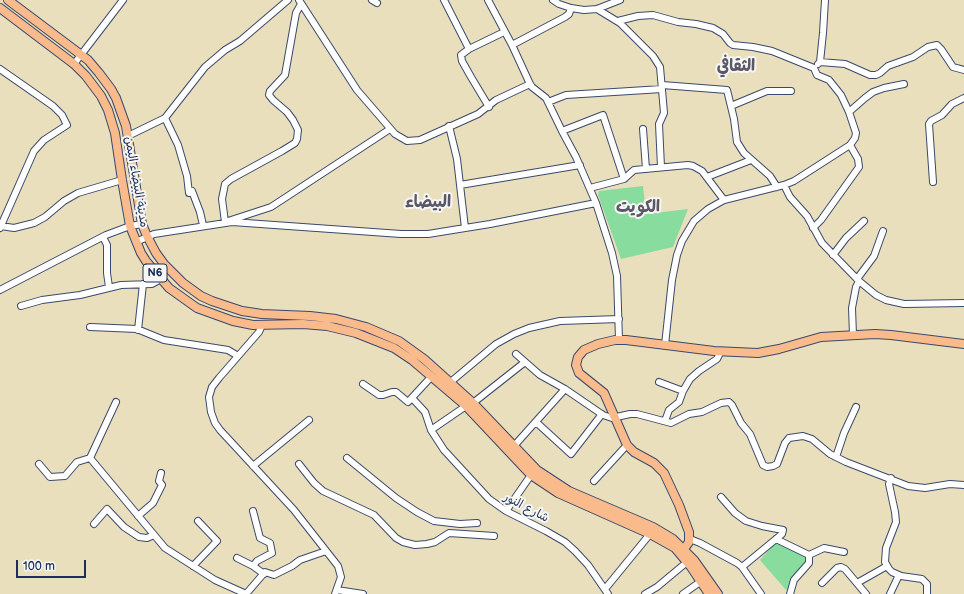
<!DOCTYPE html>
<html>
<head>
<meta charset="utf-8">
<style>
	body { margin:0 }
	#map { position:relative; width:964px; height:594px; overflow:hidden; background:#eadfbc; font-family:"Balsamiq Sans",sans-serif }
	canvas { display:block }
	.scale { position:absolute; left:16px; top:560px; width:70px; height:18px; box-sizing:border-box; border:2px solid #1b2f5e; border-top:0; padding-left:5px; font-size:12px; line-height:14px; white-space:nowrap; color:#1b2f5e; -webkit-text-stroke:3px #f6f6f2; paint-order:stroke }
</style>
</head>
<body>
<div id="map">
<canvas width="964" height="594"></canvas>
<div class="scale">100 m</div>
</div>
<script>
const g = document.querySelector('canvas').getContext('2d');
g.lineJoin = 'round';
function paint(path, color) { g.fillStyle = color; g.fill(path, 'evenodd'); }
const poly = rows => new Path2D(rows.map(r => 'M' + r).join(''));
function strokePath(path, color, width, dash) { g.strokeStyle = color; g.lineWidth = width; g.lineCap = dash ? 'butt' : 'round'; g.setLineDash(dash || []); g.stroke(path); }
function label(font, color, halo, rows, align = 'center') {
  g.font = font + ' "Balsamiq Sans","Playpen Sans Arabic",sans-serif'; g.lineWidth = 4; g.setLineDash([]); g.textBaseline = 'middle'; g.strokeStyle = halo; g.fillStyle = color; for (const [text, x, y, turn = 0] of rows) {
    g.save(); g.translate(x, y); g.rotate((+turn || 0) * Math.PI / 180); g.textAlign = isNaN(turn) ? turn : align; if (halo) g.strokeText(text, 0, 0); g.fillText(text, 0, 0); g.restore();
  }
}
paint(poly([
	[643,186,646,214,688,209,673,247,621,259,598,195,599,191],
	[778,542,806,557,807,562,801,567,790,583,791,585,786,590,760,560,775,543]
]), '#87dc9e');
const minor = poly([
	[299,0,357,90,395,134,407,141,420,140,478,114,496,100,530,84],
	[372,0,377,3],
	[444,0,469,49],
	[488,0,512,45,530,84,532,87,546,98,562,131,576,157,596,203,612,253,617,276,619,340],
	[553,0,559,4,571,8,584,10,597,9,620,0],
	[301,4,296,13,285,75,270,91,269,95,273,100,287,112,293,120,298,130,297,139,295,143,282,151,231,179,225,184,222,199,225,222,271,207,390,129],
	[597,9,620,23,653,56,660,67,664,113,659,124,661,167],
	[618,21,638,16,653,15,678,22,696,24,713,28,723,34,730,43,733,45,753,47,772,51,814,68,817,75,829,80,841,95,849,112,856,133,855,138,850,145,794,181,784,185,724,200,708,209,694,221,682,241,677,255,672,280,665,345],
	[512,45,565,17,569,14,571,8],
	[820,62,845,64,870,75,876,75,880,73,888,66,913,57,928,47,937,45,941,49,953,67,964,70],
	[74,64,123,0],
	[818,64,820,62,823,33,825,0],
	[0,69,53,106,62,115,67,125,44,140,34,151,0,228],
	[662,85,727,90,734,119,737,142,744,153,770,176,777,187],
	[548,102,566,95,662,89],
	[731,106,767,91,791,91],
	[489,107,471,77,462,61,461,55,469,49,504,32],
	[849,112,865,98,873,92,884,88,904,84],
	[165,118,178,145,187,176,189,193,192,191,200,212,203,225],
	[449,126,457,159,465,228],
	[643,129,646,169],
	[562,131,603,115,624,179],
	[128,136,165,118,205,67,225,50,240,41,288,0],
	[707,177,751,160],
	[933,182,929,124,931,121,942,115,952,104,964,98],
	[460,185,580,165],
	[784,185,790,197,807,216,822,243,859,281,876,295,886,300,904,304,964,303],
	[590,188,624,179,634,170,688,165,693,166,702,171,724,200],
	[1,226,14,228,34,223,45,217,64,201,78,193,122,180],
	[813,228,821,220,859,167,858,159,850,145],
	[103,237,107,245,107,273,109,287],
	[136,242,154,234,232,222,401,234,428,234,490,224,596,203],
	[833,255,846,238,864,221],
	[857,279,874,256,883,231],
	[0,290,106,235,130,226,142,224],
	[21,306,42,300,80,295,121,285,152,284,161,279],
	[262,325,259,332,219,378,212,387,209,397,211,412,215,423,220,430,294,510,338,566,341,577,335,594],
	[90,327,137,329,164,340,228,350,238,356],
	[138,330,143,284],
	[853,335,852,308,856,287,859,281],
	[516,354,540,375,565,389,603,415,612,418,630,414,637,414,671,423,689,414,702,412,721,403,729,402,732,405,741,423,750,434,763,465,767,467,773,466,777,464,785,443,789,438,803,436,812,439,830,454,846,462,908,486,925,488,950,484,964,485],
	[659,382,683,391],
	[363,384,379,395,383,395,392,392,396,392,408,402,431,377],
	[447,385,496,344,514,334,529,328,560,321,619,319],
	[412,398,425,412,431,430,444,450,489,499,506,511,546,531,565,542,575,551,588,565,608,594],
	[473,403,525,362],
	[665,421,669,410,679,402,683,391,690,379,699,371,717,359,721,351],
	[536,422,571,454,602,414],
	[431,430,466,406],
	[514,446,565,389],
	[836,457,844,433,856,407],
	[90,458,165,548,215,580,246,594,265,572,274,575,292,566,300,560,326,551],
	[347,458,396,498,417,512,434,521,460,524,477,523],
	[39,464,50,477,65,476,77,462,90,458,116,402],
	[299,464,314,483,323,491,374,515,396,538,403,542,415,545,427,544,435,542,449,533,494,536],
	[253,466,309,420],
	[891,478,889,484,895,512,896,522,886,548,885,562,889,569,892,572,901,576,922,579,927,584,927,594],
	[594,481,627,445],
	[721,497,735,513,746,521,762,526,783,530,782,534,776,539,742,567],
	[253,511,260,538,270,543,272,553,257,561,253,566,264,574],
	[506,511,531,475],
	[138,516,153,503,162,485,159,481,161,473],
	[94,524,107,509,124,527,139,537,147,538,154,535],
	[690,539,700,543,737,563,742,567,761,594],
	[776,539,809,555,824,548,844,552],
	[237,558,253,566],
	[193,566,217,541,198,521],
	[822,583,837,568,841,567,845,569,866,594],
	[857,583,887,566],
	[605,589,650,534],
	[337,590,363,594],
	[645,594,657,587,687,562],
	[683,594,700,582],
	[790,594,794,580,809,563,809,555],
	[890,594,899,575]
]);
const major = poly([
	[8,0,88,60,99,73,111,89,116,98,126,126,142,224,147,236,156,253,164,264,183,283,201,296,212,301,242,311,262,314,310,316,336,319,366,327,399,341,424,359,473,403,537,470,569,491,653,527,673,539,694,560,718,594],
	[0,8,74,64,86,76,101,96,108,110,115,133,122,180,130,226,141,253,146,261,169,288,197,308,233,321,253,325,303,324,327,326,356,333,394,348,412,360,466,406,531,475,558,493,650,534,675,548,691,567,709,594],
	[684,549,689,542,689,532,679,505,664,473,654,463,634,452,627,445,604,393,579,373,576,365,578,357,584,350,598,344,615,340,626,340,714,351,758,353,779,349,821,337,875,334,891,335,964,344]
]);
strokePath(minor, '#3a496c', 8);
strokePath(major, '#3a496c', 10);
strokePath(minor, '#fff', 6);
strokePath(major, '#fabb8c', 8);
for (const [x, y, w] of [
	[155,273,24]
]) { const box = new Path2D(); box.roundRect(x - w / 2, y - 9, w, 18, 3); g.fillStyle = '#f6f6f2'; g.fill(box); strokePath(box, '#1b2f5e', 1); }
label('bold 11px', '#1b2f5e', null, [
	["N6",155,273]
]);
label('12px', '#1b2f5e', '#f6f6f2', [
	["مدينة البيضاء اليمن",136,182,80],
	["شارع النور",526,508,28]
]);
label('bold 16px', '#595768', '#f6f6f2', [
	["الثقافي",736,67],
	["البيضاء",428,203],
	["الكويت",638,208]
]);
</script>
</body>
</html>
